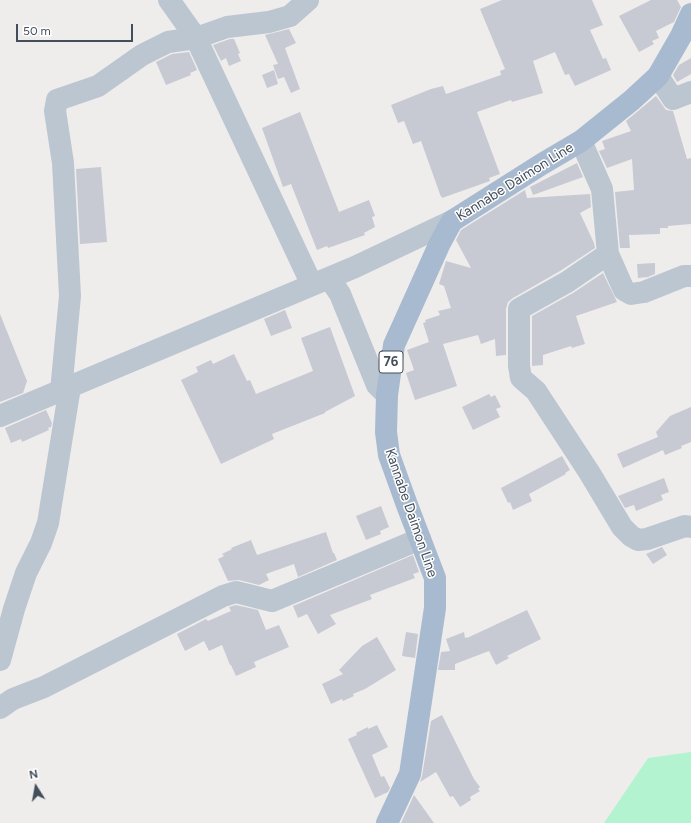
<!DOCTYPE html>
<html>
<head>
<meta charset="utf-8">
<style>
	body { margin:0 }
	#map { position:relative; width:691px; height:823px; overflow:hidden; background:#efecec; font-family:Figtree,sans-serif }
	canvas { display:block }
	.north { position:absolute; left:16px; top:767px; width:40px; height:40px; -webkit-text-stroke:3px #fff; paint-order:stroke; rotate:349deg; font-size:11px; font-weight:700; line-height:16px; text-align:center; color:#434e5b }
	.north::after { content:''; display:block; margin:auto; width:14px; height:18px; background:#434e5b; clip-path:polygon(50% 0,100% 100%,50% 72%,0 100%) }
	.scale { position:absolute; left:16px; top:24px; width:117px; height:18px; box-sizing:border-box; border:2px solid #434e5b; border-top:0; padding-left:5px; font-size:12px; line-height:14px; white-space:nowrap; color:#434e5b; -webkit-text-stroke:3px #fff; paint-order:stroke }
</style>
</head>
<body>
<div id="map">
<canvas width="691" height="823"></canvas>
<div class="north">N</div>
<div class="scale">50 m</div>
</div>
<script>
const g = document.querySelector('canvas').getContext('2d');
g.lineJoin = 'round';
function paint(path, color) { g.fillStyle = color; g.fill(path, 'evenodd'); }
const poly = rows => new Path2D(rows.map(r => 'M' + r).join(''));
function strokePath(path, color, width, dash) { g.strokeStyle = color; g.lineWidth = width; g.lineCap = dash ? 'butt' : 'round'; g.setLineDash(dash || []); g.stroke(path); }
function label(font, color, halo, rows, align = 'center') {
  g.font = font + ' Figtree,sans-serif'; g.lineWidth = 3; g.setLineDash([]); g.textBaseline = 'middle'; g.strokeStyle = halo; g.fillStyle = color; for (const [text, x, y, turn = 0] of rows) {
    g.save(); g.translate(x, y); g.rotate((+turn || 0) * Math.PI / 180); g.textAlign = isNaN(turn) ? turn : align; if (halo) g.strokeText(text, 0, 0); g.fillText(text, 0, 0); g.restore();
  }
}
paint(poly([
	[691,752,691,823,604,823,648,758]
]), '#b4f3d0');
paint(poly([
	[502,0,592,0,603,25,590,30,603,59,606,58,611,70,575,86,569,74,565,75,555,52,533,61,543,93,512,102,511,100,477,112,500,174,489,178,490,181,442,198,442,196,441,197,421,141,413,144,404,121,398,123,391,105,431,89,443,86,446,94,501,75,500,71,505,69,480,9],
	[651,0,677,0,681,7,674,22,656,31,659,38,652,41,654,44,639,52,619,16],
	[289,29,296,43,285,48,300,89,291,93,284,77,278,79,273,65,278,64,265,35],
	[230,39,234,39,240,53,238,54,241,61,229,66,226,58,221,61,213,45],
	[189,52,197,70,190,73,191,75,166,85,156,62,172,54],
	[691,58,691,74,677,82,673,75,679,65],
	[274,70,278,84,267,88,262,75],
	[656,96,666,110,673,111,687,159,691,158,691,224,668,226,668,228,660,228,660,234,629,235,630,248,620,248,615,192,634,190,632,159,607,168,599,151,605,149,602,141,631,131,626,121],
	[300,112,339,212,369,200,375,216,372,217,375,227,364,233,365,235,328,248,327,246,317,250,291,184,283,187,262,128],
	[577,163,583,177,533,195,530,187],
	[101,167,107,242,80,244,76,169],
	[525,190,527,198,590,194,591,207,580,213,594,243,595,248,560,271,513,298,508,302,506,309,506,355,496,356,495,339,481,344,478,335,443,344,457,386,415,400,406,373,414,370,407,350,429,342,423,323,426,322,425,320,440,315,438,311,451,308,444,286,439,284,446,261,471,268,456,240,461,230],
	[655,263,655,274,648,277,638,278,637,264],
	[603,273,617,302,576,316,585,344,572,348,571,346,543,355,543,365,532,366,532,316,573,293],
	[285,310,292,328,271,336,264,319],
	[0,314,27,381,23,393,0,402],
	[330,327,355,396,325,412,325,413,272,434,274,439,221,464,181,380,198,372,196,367,211,360,213,364,234,354,247,381,250,380,256,394,313,371,301,338],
	[489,394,491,397,495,395,501,407,496,409,500,417,473,430,462,407],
	[691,407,691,442,681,446,682,448,665,455,663,450,623,468,617,454,658,437,656,432,670,416],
	[46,410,52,423,51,427,48,428,49,430,22,442,21,439,11,443,5,428],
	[562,456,570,470,565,473,566,474,529,494,532,501,513,510,510,502,508,503,501,488],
	[664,478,669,492,661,495,663,500,636,511,634,505,625,508,618,496],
	[381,506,389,527,380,531,381,534,366,540,356,516],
	[326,532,333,553,334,553,337,560,298,577,294,564,266,574,269,580,259,585,239,580,228,581,218,559,224,556,222,554,232,549,231,548,251,540,257,555],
	[662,547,667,555,653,564,646,554],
	[413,555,419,572,413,574,415,578,370,595,372,599,330,615,336,624,318,634,307,614,298,618,293,606],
	[236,605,258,610,266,630,279,625,289,647,254,662,256,667,236,676,231,665,230,665,222,645,209,651,204,641,185,651,177,634,206,619,208,621,231,611,229,607],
	[527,610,541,639,507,656,509,658,496,665,489,651,455,664,455,670,438,670,441,652,450,651,446,639,464,632,465,638,467,637,467,638],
	[406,632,418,634,415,658,402,656],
	[377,637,396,670,365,689,353,694,354,696,343,701,342,699,331,704,322,684,343,674,339,670,362,646],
	[442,715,474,779,480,787,478,789,480,791,470,797,471,800,460,807,453,796,450,797,436,772,420,782,422,776,431,721],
	[377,725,388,747,372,755,381,777,384,776,390,788,388,792,375,798,348,739,357,735,356,733,368,727,368,729],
	[414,795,434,823,401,823]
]), '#c7cad3');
strokePath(poly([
	[169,0,196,38,312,285],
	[658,76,673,99,691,92],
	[581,141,602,189,608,254,624,290,631,294,644,292,684,276,691,276],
	[608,254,567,282,519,309,519,366,521,378,536,391,589,472,622,527,631,536,638,540,647,539,685,526,691,527],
	[329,278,340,294,377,385,387,395],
	[61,391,70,296,63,163,55,111,57,100,98,86,142,55,168,42,196,38,227,27,269,22,290,16,308,0],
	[0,416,355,267,452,221],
	[0,660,14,609,26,573,41,543,48,523,70,387],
	[0,708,13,699,44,687,223,596,236,592,272,601,420,539]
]), '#bbc6d0', 22);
strokePath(poly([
	[387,823,410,774,435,608,435,578,407,505,389,455,386,432,387,395,394,345,440,243,452,221,542,164,581,141,632,100,658,76,681,36,691,14]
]), '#a8bacf', 22);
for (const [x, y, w] of [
	[391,362,24]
]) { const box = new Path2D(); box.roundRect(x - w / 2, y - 11, w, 22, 3); g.fillStyle = '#fff'; g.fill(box); strokePath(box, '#434e5b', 1); }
label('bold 13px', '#434e5b', null, [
	["76",391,362]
]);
label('14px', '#434e5b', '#fff', [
	["Kannabe Daimon Line",515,182,-32],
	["Kannabe Daimon Line",411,513,71]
]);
</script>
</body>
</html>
